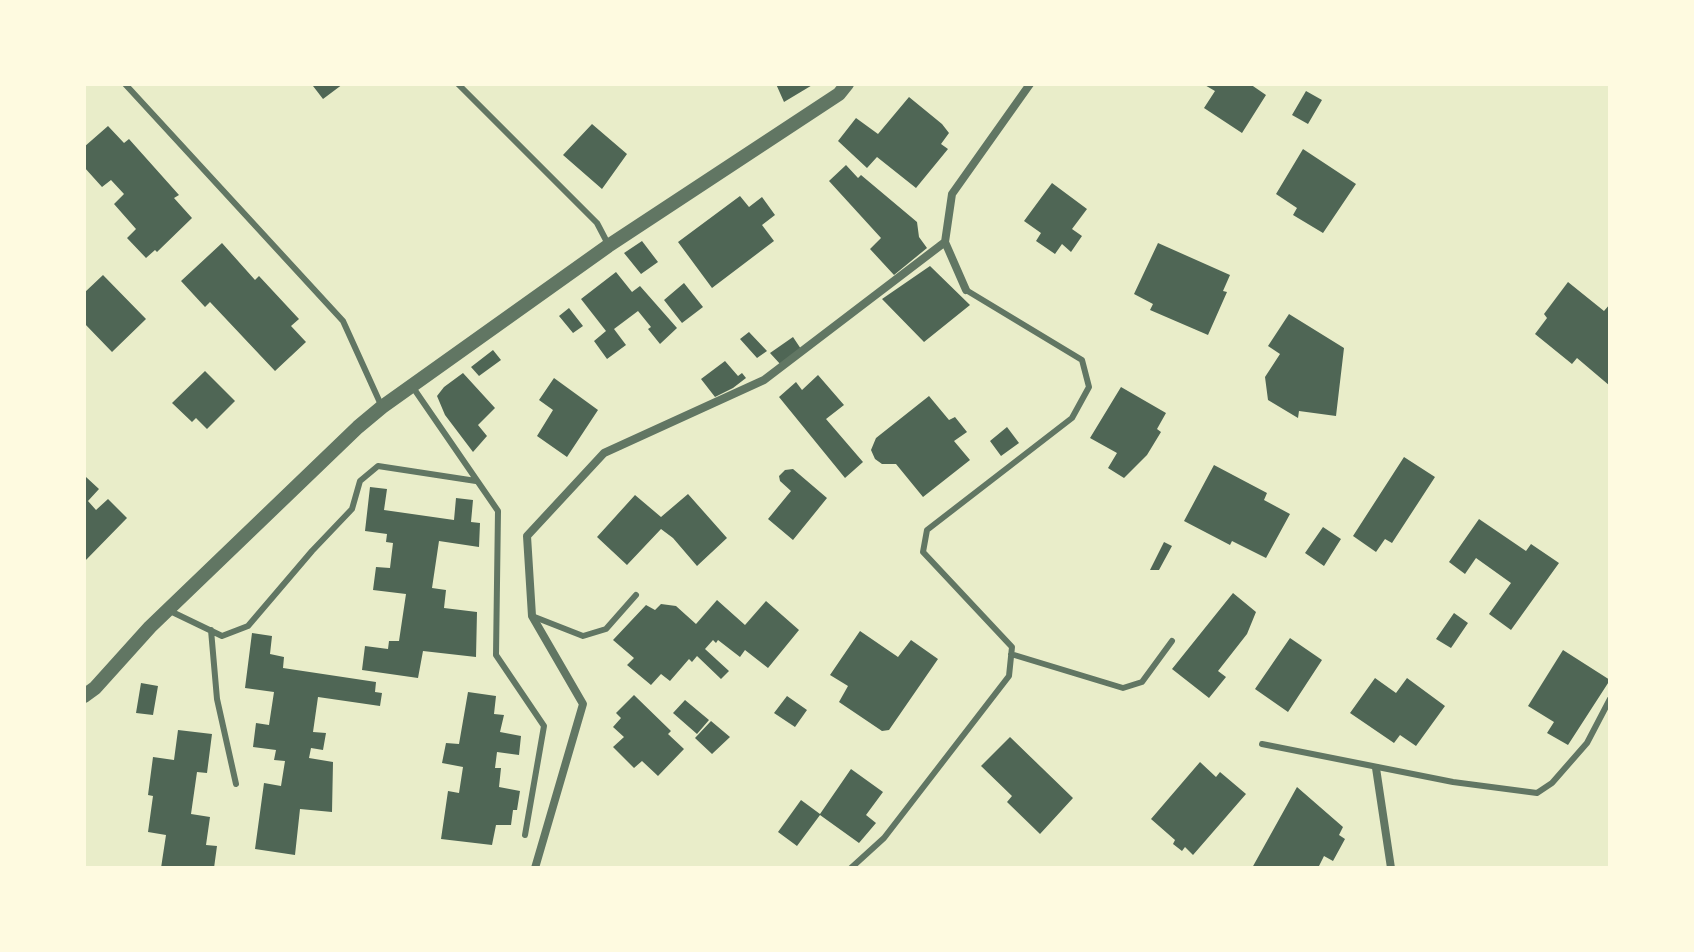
<!DOCTYPE html>
<html>
<head>
<meta charset="utf-8">
<style>
	body { margin:0 }
	#map { position:relative; width:1694px; height:952px; overflow:hidden; background:#e9edc9; font-family:"Space Grotesk",sans-serif }
	canvas { display:block }
	.frame { position:absolute; inset:0; border:86px solid #fefae0; pointer-events:none }
</style>
</head>
<body>
<div id="map">
<canvas width="1694" height="952"></canvas>
<div class="frame"></div>
</div>
<script>
const g = document.querySelector('canvas').getContext('2d');
g.lineJoin = 'round';
function paint(path, color) { g.fillStyle = color; g.fill(path, 'evenodd'); }
const poly = rows => new Path2D(rows.map(r => 'M' + r).join(''));
function strokePath(path, color, width, dash) { g.strokeStyle = color; g.lineWidth = width; g.lineCap = dash ? 'butt' : 'round'; g.setLineDash(dash || []); g.stroke(path); }
paint(poly([
	[315,84,343,84,323,99,313,86],
	[776,84,814,84,784,102],
	[1203,84,1250,84,1266,95,1242,133,1204,108,1215,91],
	[1306,91,1322,100,1308,124,1292,115],
	[909,97,942,124,949,133,941,144,948,149,916,188,877,157,867,168,838,141,856,118,878,134],
	[592,124,627,154,602,189,563,155],
	[108,126,124,143,129,139,179,195,174,198,192,218,157,252,155,250,146,258,127,238,136,229,114,204,124,194,111,180,102,187,84,167,84,147],
	[1303,149,1356,184,1323,233,1293,215,1297,208,1276,194],
	[846,165,858,178,861,175,917,222,919,237,927,248,894,275,870,249,881,238,829,181],
	[1052,183,1087,209,1072,229,1082,236,1071,252,1062,244,1055,254,1036,241,1041,233,1024,221],
	[740,196,749,207,762,197,775,215,762,225,774,241,712,288,678,242],
	[642,241,658,262,641,274,624,253],
	[222,243,255,280,259,276,299,319,291,326,306,342,275,371,210,302,205,307,181,281],
	[1158,243,1230,275,1223,291,1227,292,1208,335,1150,310,1153,304,1134,294],
	[930,266,970,305,924,342,882,299],
	[616,272,632,292,640,286,677,328,660,344,648,329,651,327,638,311,614,329,626,345,607,359,594,341,606,331,581,299],
	[103,275,146,319,112,352,84,323,84,293],
	[1568,282,1604,311,1610,304,1610,386,1577,358,1572,364,1535,334,1547,318,1544,314],
	[684,283,703,307,682,323,664,300],
	[569,308,583,326,573,333,559,316],
	[1289,314,1344,348,1336,416,1299,411,1298,418,1268,400,1265,377,1280,354,1268,346],
	[749,332,767,351,757,358,740,339],
	[793,337,801,349,781,365,770,353],
	[493,350,501,360,479,376,471,367],
	[725,361,738,376,742,373,746,378,733,388,715,397,701,379],
	[205,371,235,401,207,429,196,418,192,422,172,403],
	[463,373,495,408,478,425,487,436,473,452,445,415,437,396,444,387],
	[818,375,844,405,826,419,863,462,845,478,779,397,796,382,802,390],
	[554,378,598,410,567,457,537,436,553,410,539,400],
	[1121,387,1166,413,1157,429,1161,432,1147,455,1124,478,1108,468,1117,453,1090,438],
	[929,396,949,420,955,417,967,432,954,441,970,460,923,497,896,464,882,464,875,459,871,450,876,438],
	[1007,427,1019,443,1001,456,990,441],
	[1404,457,1435,477,1392,543,1385,539,1376,552,1353,536],
	[1214,465,1267,493,1264,500,1290,514,1266,558,1232,541,1230,545,1184,521],
	[793,469,827,498,793,540,768,519,791,491,780,481,779,476,785,470],
	[86,477,99,489,88,501,96,510,108,499,127,518,84,562],
	[370,487,387,489,384,510,454,520,456,498,473,500,471,522,480,523,479,547,439,541,432,588,446,590,444,608,477,612,476,657,423,651,418,678,362,670,365,646,388,649,389,641,399,641,406,594,373,590,376,567,390,568,393,543,386,542,387,534,365,531],
	[688,494,727,538,697,566,673,538,661,529,627,565,597,537,635,495,661,517],
	[1479,519,1526,551,1531,544,1559,563,1511,630,1489,614,1511,583,1476,558,1465,574,1449,562],
	[1323,527,1341,539,1324,566,1305,553],
	[1164,542,1172,546,1159,570,1150,570],
	[1233,593,1256,612,1247,634,1218,671,1226,677,1209,698,1172,669],
	[717,600,745,625,766,601,799,630,768,668,745,650,740,657,718,640,716,643,713,640,705,649,729,671,721,679,697,656,692,662,689,659,670,681,661,674,651,685,627,665,634,658,613,640,646,605,655,610,661,604,676,606,696,624],
	[1454,613,1468,623,1451,648,1436,639],
	[860,631,898,657,911,640,938,659,889,730,882,731,839,702,848,686,830,675],
	[252,633,272,636,270,654,284,657,283,668,376,682,375,692,382,693,380,706,318,697,313,732,326,733,323,750,311,748,309,758,333,762,332,812,300,809,295,855,255,849,264,783,281,786,285,761,274,760,276,750,253,747,256,723,269,725,274,692,245,688],
	[1290,638,1322,660,1288,712,1255,689],
	[1563,650,1610,680,1568,745,1547,733,1554,722,1528,706],
	[1375,678,1396,693,1407,678,1445,706,1416,746,1400,735,1394,743,1350,713],
	[141,683,158,686,153,715,136,713],
	[468,692,496,696,494,714,504,715,500,732,521,736,519,755,497,752,495,768,501,768,499,787,520,791,517,810,513,810,511,825,496,825,492,845,441,839,448,791,459,793,463,767,442,763,446,743,459,744],
	[634,695,671,731,668,734,684,749,658,776,642,761,634,768,613,747,624,737,613,727,621,718,616,713],
	[787,696,807,710,795,727,774,713],
	[685,700,709,720,697,734,673,713],
	[711,721,730,737,712,754,695,738],
	[178,730,212,734,207,773,197,772,191,814,210,817,206,845,217,846,214,868,161,868,166,835,148,832,153,796,148,795,153,757,174,760],
	[1010,737,1073,798,1040,834,1007,802,1012,796,981,766],
	[1200,762,1216,777,1220,772,1246,794,1193,855,1185,847,1182,851,1173,844,1175,840,1151,819],
	[851,769,883,792,866,815,876,823,859,843,820,815,797,846,778,832,801,800,820,814],
	[1297,787,1343,827,1339,835,1345,839,1333,861,1324,856,1318,868,1252,868]
]), '#4f6655');
strokePath(poly([
	[125,84,343,321,382,407],
	[458,84,597,223,608,244],
	[412,386,498,511,496,655,544,726,525,835],
	[168,610,222,636,248,626,312,551,352,509,360,481,378,466,476,481],
	[532,616,583,636,606,629,636,595],
	[211,630,217,699,236,784],
	[1011,654,1123,688,1142,682,1172,641],
	[1262,744,1453,782,1537,793,1552,783,1587,743,1610,699],
	[851,868,884,838,1009,676,1012,647,923,552,927,530,1072,418,1089,387,1082,360,966,290]
]), '#617663', 6);
strokePath(poly([
	[945,242,966,290],
	[1376,768,1391,868],
	[535,868,583,704,532,616,527,536,604,453,764,380,945,242,952,194,1030,84]
]), '#617663', 8);
strokePath(poly([
	[84,696,95,688,150,627,358,427,382,407,608,246,839,94,847,84]
]), '#617663', 14);
</script>
</body>
</html>
